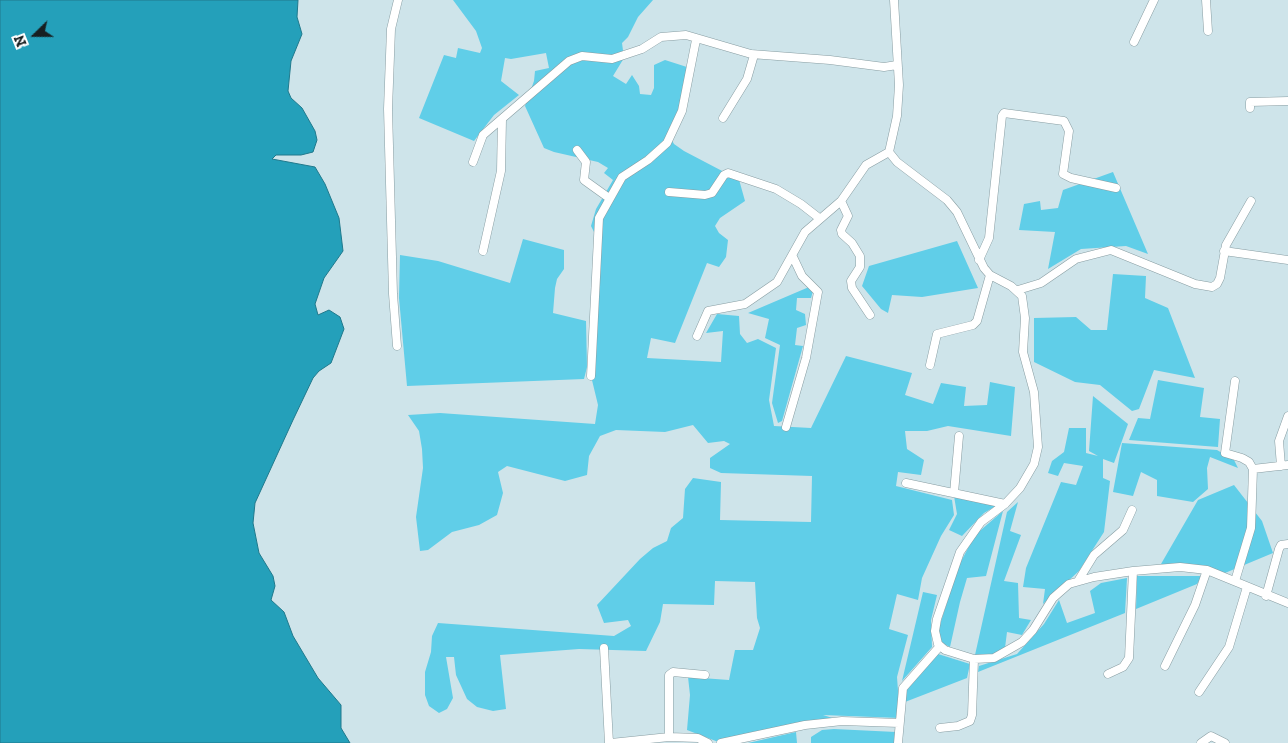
<!DOCTYPE html>
<html>
<head>
<meta charset="utf-8">
<style>
	body { margin:0 }
	#map { position:relative; width:1288px; height:743px; overflow:hidden; background:#cee4ea; font-family:"Zilla Slab",serif }
	canvas { display:block }
	.north { position:absolute; left:10px; top:10px; width:50px; height:50px; -webkit-text-stroke:4px #fff; paint-order:stroke; rotate:248deg; font-size:14px; font-weight:700; line-height:20px; text-align:center; color:#171f21 }
	.north::after { content:''; display:block; margin:auto; width:18px; height:22px; background:#171f21; clip-path:polygon(50% 0,100% 100%,50% 72%,0 100%) }
</style>
</head>
<body>
<div id="map">
<canvas width="1288" height="743"></canvas>
<div class="north">N</div>
</div>
<script>
const g = document.querySelector('canvas').getContext('2d');
g.lineJoin = 'round';
function paint(path, color) { g.fillStyle = color; g.fill(path, 'evenodd'); }
const poly = rows => new Path2D(rows.map(r => 'M' + r).join(''));
function strokePath(path, color, width, dash) { g.strokeStyle = color; g.lineWidth = width; g.lineCap = dash ? 'butt' : 'round'; g.setLineDash(dash || []); g.stroke(path); }
paint(poly([
	[453,0,653,0,638,17,628,37,622,43,624,58,613,76,626,84,632,75,639,86,640,94,651,95,654,88,654,65,665,60,690,68,682,88,682,111,670,137,674,144,684,151,726,173,738,176,745,201,720,218,715,226,719,233,728,240,726,257,719,267,707,263,675,343,651,338,647,358,721,362,723,331,706,333,717,314,739,316,740,334,747,343,758,339,776,348,769,400,774,426,811,428,846,356,912,373,905,395,933,404,941,383,966,387,964,406,987,405,990,382,1015,387,1011,436,948,426,927,431,905,431,907,449,924,460,921,475,898,472,896,486,952,500,954,515,941,536,922,578,918,600,897,594,889,629,908,635,897,677,900,718,823,715,842,721,721,743,687,730,690,695,688,677,729,680,735,650,753,650,760,628,757,618,755,582,715,581,714,605,663,604,660,622,646,651,579,649,500,655,506,709,493,711,477,707,467,699,456,675,454,657,446,657,453,698,447,709,439,713,429,706,425,695,425,672,431,652,432,636,438,623,614,636,631,626,628,620,604,623,597,605,640,559,653,548,667,541,671,528,683,518,685,489,693,478,721,482,720,520,811,522,812,476,721,473,710,468,710,458,730,444,724,441,708,443,693,425,665,432,616,430,600,436,589,456,587,475,565,481,507,466,498,472,503,493,497,515,479,525,452,532,428,550,420,551,416,517,423,468,422,449,419,431,408,415,440,413,595,424,598,405,591,376,599,242,591,226,596,209,613,180,604,173,608,168,598,162,554,152,544,148,525,106,534,81,535,71,549,68,546,53,511,59,505,58,501,81,519,95,494,115,474,141,419,118,444,55,456,58,458,48,480,53,482,48,476,31],
	[1113,172,1148,254,1126,246,1081,249,1048,269,1055,232,1019,230,1024,204,1040,201,1041,210,1058,208,1063,190],
	[523,239,564,250,564,269,557,279,555,288,553,313,586,321,587,367,584,379,407,386,399,298,400,255,438,261,510,283],
	[957,241,978,288,922,297,892,295,888,313,881,309,862,286,869,266],
	[1113,274,1146,276,1145,298,1168,308,1195,378,1154,370,1139,409,1132,411,1100,385,1075,382,1034,362,1034,318,1076,317,1091,330,1107,330],
	[809,287,813,291,811,298,797,298,796,310,805,314,806,325,797,328,795,345,803,346,782,421,778,423,772,403,780,345,765,338,769,319,748,313],
	[1158,380,1204,388,1200,417,1220,419,1218,447,1129,440,1138,418,1150,419],
	[1093,396,1128,424,1114,463,1103,459,1103,478,1110,481,1104,532,1079,571,1043,604,1045,589,1023,587,1026,568,1061,482,1076,485,1083,466,1064,463,1058,476,1048,473,1052,461,1064,452,1069,428,1086,428,1086,453,1098,456,1089,451],
	[1122,443,1217,450,1234,460,1238,468,1210,457,1207,468,1208,489,1193,502,1157,496,1157,480,1141,472,1133,496,1113,492],
	[1234,485,1262,521,1273,553,1225,573,1161,564,1198,500],
	[954,496,996,506,984,513,962,536,949,530,957,514],
	[1018,502,1010,531,1021,535,1004,581,1018,583,1019,618,1031,620,1022,635,1007,632,1005,648,991,655,975,655,1007,512],
	[1003,511,986,576,967,578,960,602,950,647,940,642,938,631,958,567,975,535],
	[1137,576,1202,576,1197,584,1136,609],
	[1127,578,1125,613,978,672,979,666,1017,654,1044,624,1059,600,1067,623,1095,613,1090,591,1101,583],
	[923,592,937,595,931,620,932,647,902,681],
	[938,654,970,664,967,678,905,702,906,691],
	[834,729,896,732,895,743,811,743,811,737,822,730],
	[796,732,797,743,748,743]
]), '#60cee8');
const water = poly([
	[0,0,298,0,297,17,302,34,291,61,288,91,291,98,302,108,315,131,317,140,313,152,301,155,276,155,272,159,315,167,325,184,339,218,343,251,324,278,315,304,318,315,329,310,340,317,344,329,331,363,319,371,313,378,293,420,255,503,253,523,259,553,273,576,275,586,271,600,284,612,293,636,318,678,341,705,341,728,350,743,0,743,0,0]
]);
paint(water, '#24a0ba');
strokePath(water, '#20798c', 1);
const minor = poly([
	[894,0,899,85,897,116,889,152,897,162,947,200,957,212,984,268,990,275,1011,286,1022,296,1025,318,1023,352,1034,392,1038,447,1034,464,1020,488,1005,504,981,522,960,552,937,619,935,631,938,644,945,650,974,659,994,658,1022,642,1033,630,1053,598,1069,584,1094,577,1133,571,1180,567,1207,570,1288,603],
	[1206,0,1208,31],
	[1134,42,1154,0],
	[1250,108,1250,102,1288,101],
	[723,118,747,79,754,55],
	[577,150,586,162,584,180,609,198],
	[473,162,483,135,569,61,582,56,612,59,642,49,661,37,686,35,751,54,830,60,884,67,897,65],
	[669,192,705,195,712,193,724,175,728,173,776,189,801,204,819,218],
	[841,201,848,216,841,230,842,234,852,243,860,256,860,267,851,281,852,288,870,315],
	[483,251,501,171,502,119],
	[1224,251,1288,260],
	[979,260,989,238,1002,116,1004,113,1064,121,1069,131,1063,174,1071,178,1116,188],
	[1018,290,1041,283,1076,259,1111,250,1195,284,1212,287,1217,284,1220,278,1226,245,1251,201],
	[697,336,708,311,745,304,777,282,805,232,841,201,866,165,889,152],
	[397,346,393,294,388,109,391,29,398,0],
	[930,365,937,334,973,325,977,321,990,275],
	[591,376,599,218,622,177,648,160,667,143,682,111,696,40],
	[1235,381,1225,453,1242,458,1249,462,1253,469,1251,528,1235,581],
	[786,427,806,358,818,292,802,276,793,257],
	[1281,466,1279,441,1288,416],
	[1253,469,1288,465],
	[906,483,1005,504],
	[954,493,959,436],
	[1078,581,1094,555,1123,530,1132,510],
	[1266,596,1279,549,1281,545,1288,544],
	[604,648,609,743],
	[1165,666,1195,605,1207,570],
	[1108,674,1123,667,1129,658,1133,571],
	[1199,692,1229,647,1247,587],
	[940,728,958,726,970,721,972,715,974,659],
	[669,737,669,675,673,672,705,675],
	[611,743,669,737,698,738,708,743],
	[721,743,805,725,842,721,899,723],
	[898,743,903,688,940,646],
	[1201,743,1211,736,1225,743]
]);
strokePath(minor, '#889da2', 9);
strokePath(minor, '#fff', 8);
</script>
</body>
</html>
